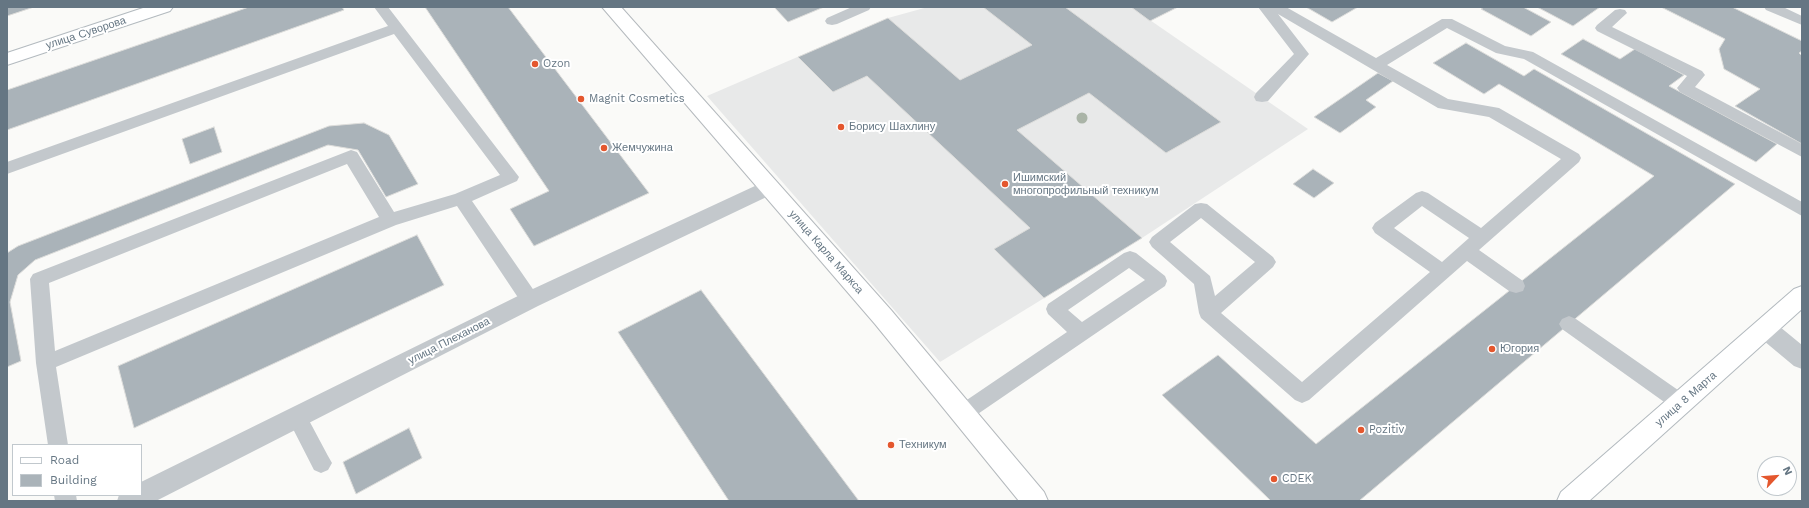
<!DOCTYPE html>
<html>
<head>
<meta charset="utf-8">
<style>
  body { margin:0 }
  #map { position:relative; width:1809px; height:508px; overflow:hidden; background:#fafaf8; font-family:"Work Sans",sans-serif }
  canvas { display:block }
  .frame { position:absolute; inset:0; border:8px solid #657683; pointer-events:none }
  .legend { position:absolute; left:12px; top:444px; width:130px; height:52px; box-sizing:border-box; background:#fff; border:1px solid #c1c8cd; margin:0; padding:5px 7px; list-style:none; font-size:12px; color:#657683 }
  .legend li { display:flex; align-items:center; gap:8px; height:20px }
  .legend b { width:20px; border:1px solid #c1c8cd }
  .north { position:absolute; left:1757px; top:456px; width:40px; height:40px; box-sizing:border-box; background:#fff; border:1px solid #c1c8cd; border-radius:50%; rotate:64deg; font-size:11px; font-weight:700; line-height:16px; text-align:center; color:#657683 }
  .north::after { content:''; display:block; margin:auto; width:14px; height:18px; background:#e4572e; clip-path:polygon(50% 0,100% 100%,50% 72%,0 100%) }
</style>
</head>
<body>
<div id="map">
<canvas width="1809" height="508"></canvas>
<div class="frame"></div>
<ul class="legend">
<li><b style="height:5px;background:#fff"></b>Road</li>
<li><b style="height:11px;background:#aab3b9"></b>Building</li>
</ul>
<div class="north">N</div>
</div>
<script>
const c = document.querySelector('canvas').getContext('2d');
c.lineJoin = 'round';
function fillPath(path, color) { c.fillStyle = color; c.fill(path, 'evenodd'); }
const shape = rows => new Path2D(rows.map(r => 'M' + r).join(''));
function stroke(path, color, width, dash) { c.strokeStyle = color; c.lineWidth = width; c.lineCap = dash ? 'butt' : 'round'; c.setLineDash(dash || []); c.stroke(path); }
function write(font, color, halo, rows, align = 'center') {
  c.font = font + ' "Work Sans",sans-serif'; c.lineWidth = 4; c.setLineDash([]); c.textBaseline = 'middle'; c.strokeStyle = halo; c.fillStyle = color; for (const [text, x, y, turn = 0] of rows) {
    c.save(); c.translate(x, y); c.rotate((+turn || 0) * Math.PI / 180); c.textAlign = isNaN(turn) ? turn : align; if (halo) c.strokeText(text, 0, 0); c.fillText(text, 0, 0); c.restore();
  }
}
const built = shape([
  [928,7,1131,7,1308,129,1142,238,940,362,707,96,888,18]
]);
const building = shape([
  [7,7,34,7,7,16,7,7],
  [249,7,342,7,344,10,7,130,7,90,249,7],
  [425,7,508,7,649,193,534,246,510,209,549,191,425,7],
  [774,7,824,7,788,22,774,7],
  [983,7,1065,7,1221,122,1166,153,1089,93,1017,130,1142,238,1044,298,994,249,1030,228,867,76,833,92,798,57,888,18,960,80,1032,45,983,7],
  [1131,7,1178,7,1150,21,1131,7],
  [1306,7,1358,7,1332,22,1306,7],
  [1484,7,1523,7,1551,22,1531,36,1481,9,1484,7],
  [1537,7,1600,7,1573,26,1537,7],
  [1661,7,1732,7,1802,41,1802,51,1799,53,1802,56,1802,144,1735,106,1760,89,1724,69,1719,49,1725,39,1661,7],
  [1583,39,1620,59,1635,49,1684,75,1669,86,1777,144,1756,162,1561,54,1583,39],
  [1466,43,1524,76,1534,69,1735,184,1359,501,1271,501,1162,395,1218,355,1316,444,1654,176,1499,84,1484,94,1433,63,1466,43],
  [1378,73,1393,81,1366,100,1376,107,1340,133,1314,117,1378,73],
  [364,123,389,135,418,184,386,197,358,150,328,145,35,260,18,275,10,302,21,361,7,367,7,253,18,246,329,126,364,123],
  [214,127,222,152,190,164,182,139,214,127],
  [1313,169,1334,183,1314,198,1293,184,1313,169],
  [417,235,444,285,134,428,118,366,417,235],
  [701,290,859,501,729,501,618,332,701,290],
  [409,428,422,458,356,494,343,462,409,428]
]);
const lane = shape([
  [374,7,388,7,519,177,517,181,472,201,537,295,539,300,537,305,530,307,523,305,457,206,396,225,56,367,68,445,48,445,36,363,30,279,33,274,351,150,357,152,394,212,455,194,500,175,394,34,7,174,7,162,388,26,374,7],
  [347,164,379,217,55,351,49,283,347,164],
  [852,7,871,7,869,10,837,24,832,25,827,24,825,21,827,18,852,7],
  [1258,7,1286,7,1376,58,1442,19,1452,19,1505,46,1533,52,1802,202,1802,216,1524,59,1496,53,1447,28,1387,65,1448,99,1499,108,1579,154,1581,158,1579,162,1479,250,1523,281,1525,286,1523,291,1516,293,1509,291,1467,261,1309,400,1302,403,1295,400,1201,318,1199,313,1194,284,1152,247,1149,242,1152,237,1195,204,1201,203,1207,204,1273,257,1276,262,1273,267,1221,313,1302,382,1430,272,1375,233,1372,228,1375,223,1416,193,1422,191,1428,193,1481,228,1561,159,1489,117,1438,108,1278,14,1309,54,1268,101,1262,102,1256,101,1254,97,1256,93,1294,54,1258,7],
  [1422,206,1469,238,1442,262,1394,228,1422,206],
  [1201,218,1255,262,1215,296,1210,276,1170,242,1201,218],
  [1764,7,1783,7,1802,16,1802,25,1766,10,1764,7],
  [1620,9,1625,10,1627,13,1612,27,1702,71,1705,75,1695,87,1802,144,1802,157,1680,92,1677,88,1687,76,1597,31,1595,28,1597,25,1615,10,1620,9],
  [1130,251,1136,253,1165,276,1167,281,1165,286,969,420,962,423,955,420,952,414,955,408,1067,332,1048,314,1046,309,1048,304,1124,253,1130,251],
  [1129,268,1145,280,1082,322,1068,310,1129,268],
  [1569,316,1576,319,1688,397,1691,403,1688,409,1681,412,1674,409,1562,329,1559,324,1562,319,1569,316],
  [297,408,304,411,328,456,332,463,328,470,321,473,314,470,290,423,287,417,290,411,297,408],
  [54,495,76,495,77,501,55,501,54,495]
]);
const street = shape([
  [770,179,777,182,780,187,777,192,538,306,156,501,117,501,119,495,141,495,141,482,522,294,770,179],
  [1766,319,1774,322,1802,345,1802,369,1794,366,1758,336,1754,329,1758,322,1766,319]
]);
const secondary = shape([
  [146,7,173,7,170,11,7,65,7,53,146,7],
  [1802,286,1802,309,1589,501,1557,501,1561,492,1794,289,1802,286]
]);
const primary = shape([
  [602,7,621,7,891,310,1044,492,1048,501,1019,501,875,324,602,7]
]);
const trees = [
  [1082,118]
];
const markers = [
  [535,64,4,"#e4572e"],
  [581,99,4,"#e4572e"],
  [841,127,4,"#e4572e"],
  [604,148,4,"#e4572e"],
  [1005,184,4,"#e4572e"],
  [1492,349,4,"#e4572e"],
  [1361,430,4,"#e4572e"],
  [891,445,4,"#e4572e"],
  [1274,479,4,"#e4572e"]
];
const streetNames = [
  ["улица Суворова",86,33,-18],
  ["улица Карла Маркса",826,252,49],
  ["улица Плеханова",449,341,-27],
  ["улица 8 Марта",1686,399,-41]
];
const poiNames = [
  ["Ozon",543,64],
  ["Magnit Cosmetics",589,99],
  ["Борису Шахлину",849,127],
  ["Жемчужина",612,148],
  ["Ишимский",1013,178],
  ["многопрофильный техникум",1013,191],
  ["Югория",1500,349],
  ["Pozitiv",1369,430],
  ["Техникум",899,445],
  ["CDEK",1282,479]
];
fillPath(built, '#e8e9e9');
fillPath(building, '#aab3b9');
stroke(building, '#dcdcda', 1);
stroke(secondary, '#b3babf', 2);
stroke(primary, '#b5babe', 2);
fillPath(lane, '#c3c8cc');
fillPath(street, '#c3c8cc');
fillPath(secondary, '#fff');
fillPath(primary, '#fff');
c.fillStyle = '#aab4a7';
for (const [x, y] of trees) { c.beginPath(); c.arc(x, y, 5.5, 0, 2 * Math.PI); c.fill(); }
for (const [x, y, r, color] of markers) { const dot = new Path2D(); dot.arc(x, y, r, 0, 2 * Math.PI); c.fillStyle = color; c.fill(dot); stroke(dot, '#fff', 1.5); }
write('11px', '#657683', '#fff', streetNames);
write('11px', '#657683', '#fff', poiNames, 'left');
</script>
</body>
</html>
